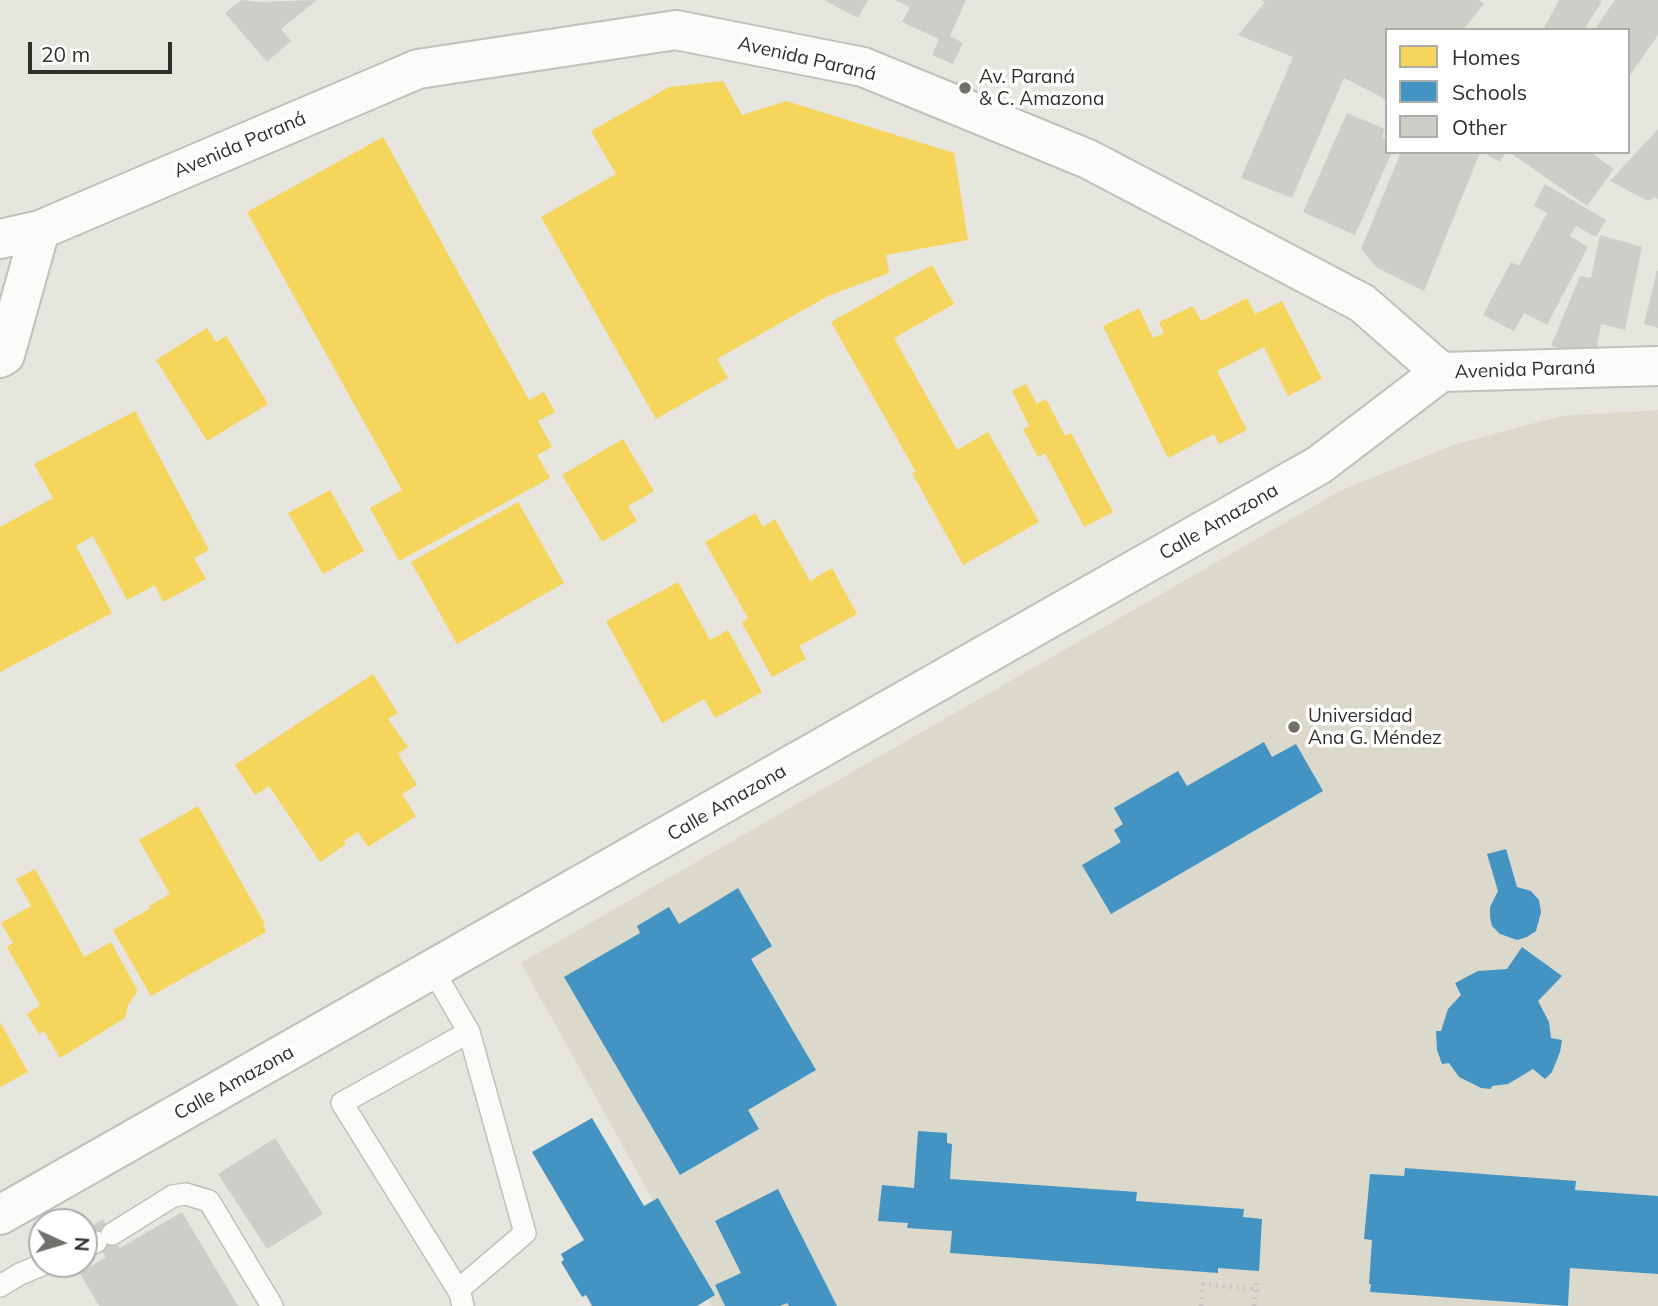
<!DOCTYPE html>
<html>
<head>
<meta charset="utf-8">
<style>
  body { margin:0 }
  #map { position:relative; width:1658px; height:1306px; overflow:hidden; background:#e6e5de; font-family:Mulish,sans-serif }
  canvas { display:block }
  .legend { position:absolute; left:1385px; top:28px; width:245px; height:126px; box-sizing:border-box; background:#fff; border:2px solid #acacaa; margin:0; padding:9px 12px; list-style:none; font-size:21px; color:#302f2a }
  .legend li { display:flex; align-items:center; gap:14px; height:35px }
  .legend b { width:35px; border:2px solid #acacaa }
  .north { position:absolute; left:28px; top:1208px; width:70px; height:70px; box-sizing:border-box; background:#fff; border:2px solid #acacaa; border-radius:50%; rotate:94deg; font-size:19px; font-weight:700; line-height:28px; text-align:center; color:#302f2a }
  .north::after { content:''; display:block; margin:auto; width:24px; height:32px; background:#706f69; clip-path:polygon(50% 0,100% 100%,50% 72%,0 100%) }
  .scale { position:absolute; left:28px; top:42px; width:144px; height:32px; box-sizing:border-box; border:4px solid #302f2a; border-top:0; padding-left:9px; font-size:21px; line-height:24px; white-space:nowrap; color:#302f2a; -webkit-text-stroke:5px #fff; paint-order:stroke }
</style>
</head>
<body>
<div id="map">
<canvas width="1658" height="1306"></canvas>
<ul class="legend">
<li><b style="height:19px;background:#f6d55c"></b>Homes</li>
<li><b style="height:19px;background:#4393c3"></b>Schools</li>
<li><b style="height:19px;background:#cecec9"></b>Other</li>
</ul>
<div class="north">N</div>
<div class="scale">20 m</div>
</div>
<script>
const c = document.querySelector('canvas').getContext('2d');
c.lineJoin = 'round';
function fillPath(path, color) { c.fillStyle = color; c.fill(path, 'evenodd'); }
const shape = rows => new Path2D(rows.map(r => 'M' + r).join(''));
function stroke(path, color, width, dash) { c.strokeStyle = color; c.lineWidth = width; c.lineCap = dash ? 'butt' : 'round'; c.setLineDash(dash || []); c.stroke(path); }
function write(font, color, halo, rows, align = 'center') {
  c.font = font + ' Mulish,sans-serif'; c.lineWidth = 7; c.setLineDash([]); c.textBaseline = 'middle'; c.strokeStyle = halo; c.fillStyle = color; for (const [text, x, y, turn = 0] of rows) {
    c.save(); c.translate(x, y); c.rotate((+turn || 0) * Math.PI / 180); c.textAlign = isNaN(turn) ? turn : align; if (halo) c.strokeText(text, 0, 0); c.fillText(text, 0, 0); c.restore();
  }
}
const built = shape([
  [1658,410,1658,1306,712,1306,521,963,1340,491,1453,445,1561,416]
]);
const homes = shape([
  [723,81,742,115,786,101,954,153,968,240,886,255,889,273,828,296,717,359,728,378,656,419,541,217,616,174,591,131,669,87],
  [383,137,529,400,544,392,555,412,538,421,552,447,537,455,550,478,399,561,370,508,402,490,247,212],
  [932,265,954,304,894,338,957,450,988,432,1039,522,963,565,912,473,916,472,831,322],
  [1247,298,1255,314,1282,301,1322,379,1288,396,1264,347,1217,371,1247,430,1219,444,1214,434,1168,458,1103,326,1139,308,1153,338,1164,333,1159,322,1193,306,1201,321],
  [207,328,216,342,226,336,268,404,207,441,156,360],
  [1026,384,1037,404,1046,399,1065,436,1071,433,1113,512,1084,527,1045,453,1038,457,1023,429,1029,426,1012,391],
  [135,411,209,550,194,558,206,579,163,602,155,585,127,600,93,536,76,546,112,613,0,672,0,527,53,498,34,464],
  [623,439,654,491,628,506,637,521,602,542,562,475],
  [330,490,364,551,323,574,288,513],
  [518,502,564,583,457,644,411,562],
  [755,513,763,527,775,519,810,581,832,568,857,614,799,646,806,659,772,677,742,623,748,618,705,542],
  [678,582,710,640,728,630,762,692,715,718,704,699,662,723,606,621],
  [373,674,398,713,388,719,408,747,398,754,417,785,402,794,416,816,368,847,358,832,344,841,346,844,320,862,269,786,255,795,235,765],
  [198,806,265,924,263,925,266,932,151,996,113,930,151,908,149,906,170,894,139,840],
  [35,869,84,957,111,942,136,988,137,992,128,1005,125,1018,60,1058,44,1031,39,1034,27,1014,40,1005,7,947,13,943,1,923,31,906,16,879],
  [0,1022,28,1072,0,1087]
]);
const schools = shape([
  [1264,742,1272,757,1296,744,1323,791,1111,914,1082,865,1121,842,1114,830,1123,824,1114,808,1178,771,1187,786],
  [1506,849,1517,887,1531,891,1539,900,1541,912,1536,931,1527,937,1517,940,1500,934,1492,926,1490,917,1490,907,1498,891,1487,854],
  [738,888,772,946,751,959,816,1070,748,1110,759,1129,680,1175,564,977,640,933,637,926,669,907,679,924],
  [1522,947,1562,976,1538,1001,1549,1022,1551,1038,1562,1040,1560,1052,1552,1072,1545,1079,1533,1069,1508,1084,1492,1086,1491,1089,1481,1088,1459,1077,1449,1063,1442,1064,1437,1050,1436,1031,1441,1031,1448,1009,1461,995,1455,983,1478,971,1507,969],
  [592,1118,644,1206,658,1198,715,1295,697,1306,592,1306,586,1295,582,1297,561,1262,564,1260,561,1254,584,1240,532,1152],
  [918,1131,947,1133,947,1143,952,1144,950,1179,1137,1192,1136,1201,1244,1209,1243,1217,1262,1219,1259,1271,1218,1268,1218,1273,950,1253,952,1231,907,1228,908,1223,878,1221,882,1185,914,1188],
  [1405,1168,1576,1181,1575,1190,1658,1196,1658,1274,1570,1268,1568,1306,1370,1292,1371,1284,1369,1284,1372,1240,1364,1239,1370,1174,1404,1176],
  [778,1189,837,1306,789,1306,787,1303,780,1306,725,1306,715,1285,741,1273,715,1221]
]);
const building = shape([
  [241,0,259,2,317,0,281,29,291,41,267,62,225,13],
  [824,0,868,0,858,18],
  [895,0,966,0,950,36,963,43,953,64,932,55,939,39,902,22,910,7],
  [1261,0,1479,0,1484,4,1463,30,1387,30,1387,100,1344,78,1292,198,1241,178,1293,57,1238,35,1265,2],
  [1559,0,1599,0,1602,1,1584,30,1543,30],
  [1615,0,1658,0,1658,35,1628,78,1628,30,1594,30],
  [1347,113,1385,129,1382,137,1387,139,1387,152,1392,152,1355,235,1303,212],
  [1658,129,1658,199,1655,197,1648,201,1610,181],
  [1401,152,1473,152,1479,155,1424,291,1377,268,1361,249],
  [1482,152,1506,152,1500,162],
  [1509,152,1590,152,1614,169,1587,206],
  [1545,184,1606,220,1596,237,1576,226,1570,236,1588,247,1547,325,1524,313,1514,331,1483,315,1511,262,1519,266,1547,213,1534,206],
  [1600,235,1642,247,1625,330,1601,324,1595,355,1551,346,1580,276,1591,278],
  [1657,271,1658,271,1658,328,1644,324],
  [275,1138,323,1214,267,1249,218,1174],
  [182,1212,238,1306,99,1306,80,1273,106,1257,88,1229,103,1219,120,1248]
]);
const path = shape([
  [1201,1306,1203,1284,1259,1290],
  [1254,1306,1257,1278]
]);
const lane = shape([
  [433,970,469,1032,525,1233,458,1290],
  [112,1234,173,1196,186,1194,209,1201,272,1306],
  [84,1247,96,1242],
  [0,1286,20,1274,44,1264],
  [463,1306,460,1293,342,1103,469,1032]
]);
const street = shape([
  [0,239,40,230,418,69,676,30,863,67,1088,159,1362,303,1441,372,1658,366],
  [0,358,5,355,40,230],
  [0,1215,1319,465,1441,372]
]);
const markers = [
  [965,88,7,"#706f69"],
  [1294,727,7,"#706f69"]
];
const streetNames = [
  ["Avenida Paraná",807,59,13],
  ["Avenida Paraná",240,145,-23],
  ["Avenida Paraná",1525,370,-2],
  ["Calle Amazona",1219,522,-30],
  ["Calle Amazona",727,803,-30],
  ["Calle Amazona",234,1083,-29]
];
const poiNames = [
  ["Av. Paraná",979,77],
  ["& C. Amazona",979,99],
  ["Universidad",1308,716],
  ["Ana G. Méndez",1308,738]
];
fillPath(built, '#dbd9cb');
fillPath(homes, '#f6d55c');
fillPath(schools, '#4393c3');
fillPath(building, '#cecec9');
stroke(lane, '#c1c0bb', 24);
stroke(street, '#c1c0bb', 42);
stroke(path, '#c6c6c3', 4.5, [2, 5]);
stroke(lane, '#fbfbfa', 21);
stroke(street, '#fbfbfa', 38);
for (const [x, y, r, color] of markers) { const dot = new Path2D(); dot.arc(x, y, r, 0, 2 * Math.PI); c.fillStyle = color; c.fill(dot); stroke(dot, '#fff', 2.5); }
write('19px', '#302f2a', '#fff', streetNames);
write('19px', '#302f2a', '#fff', poiNames, 'left');
</script>
</body>
</html>
